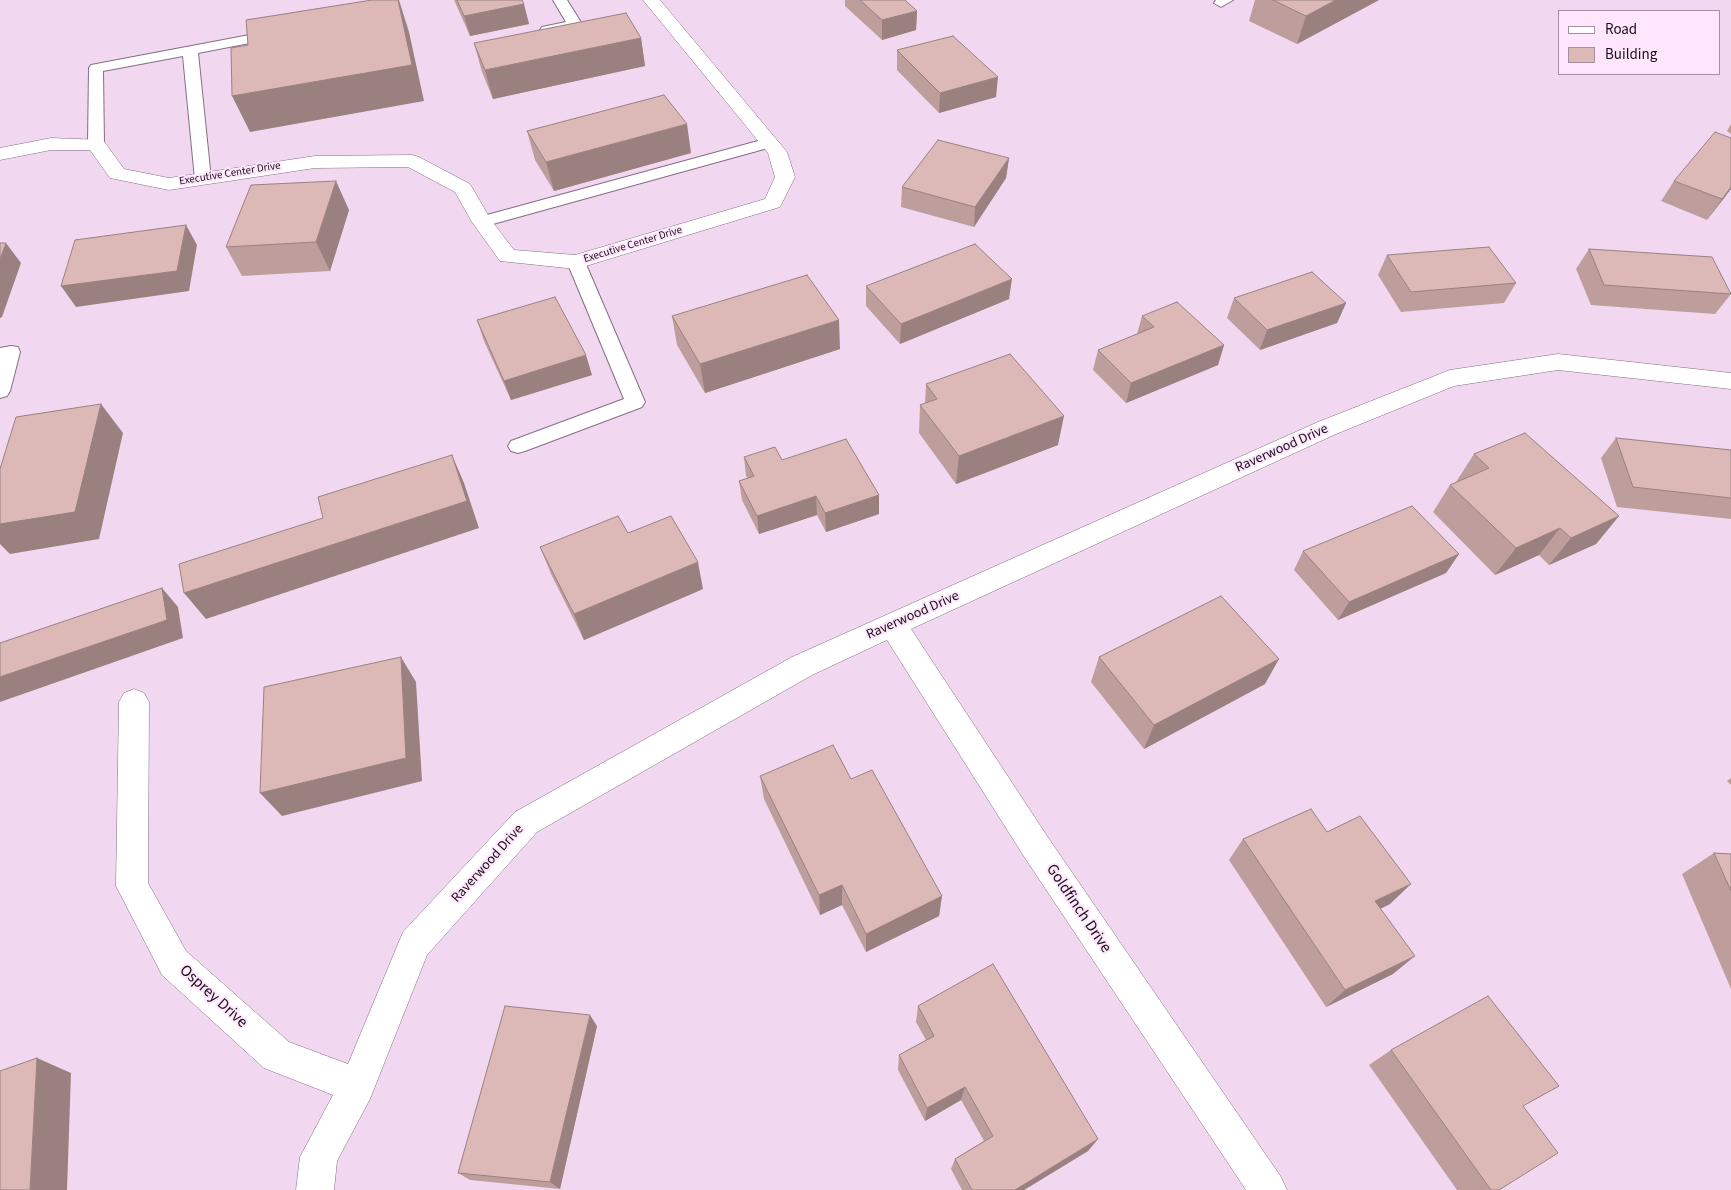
<!DOCTYPE html>
<html>
<head>
<meta charset="utf-8">
<style>
  body { margin:0 }
  #map { position:relative; width:1731px; height:1190px; overflow:hidden; background:#f1d8f0; font-family:"Source Sans 3",sans-serif }
  canvas { display:block }
  .legend { position:absolute; left:1558px; top:10px; width:162px; height:65px; box-sizing:border-box; background:#ffe6fd; border:1px solid #a390a1; margin:0; padding:6px 9px; list-style:none; font-size:15px; color:#181018 }
  .legend li { display:flex; align-items:center; gap:10px; height:25px }
  .legend b { width:25px; border:1px solid #a390a1 }
</style>
</head>
<body>
<div id="map">
<canvas width="1731" height="1190"></canvas>
<ul class="legend">
<li><b style="height:6px;background:#fff"></b>Road</li>
<li><b style="height:14px;background:#dcb8b7"></b>Building</li>
</ul>
</div>
<script>
const c = document.querySelector('canvas').getContext('2d');
c.lineJoin = 'round';
const shape = rows => new Path2D(rows.map(r => 'M' + r).join(''));
function stroke(path, color, width, dash) { c.strokeStyle = color; c.lineWidth = width; c.lineCap = dash ? 'butt' : 'round'; c.setLineDash(dash || []); c.stroke(path); }
function fillPath(path, color) { c.fillStyle = color; c.fill(path, 'evenodd'); }
function write(font, color, halo, rows, align = 'center') {
  c.font = font + ' "Source Sans 3",sans-serif'; c.lineWidth = 4; c.setLineDash([]); c.textBaseline = 'middle'; c.strokeStyle = halo; c.fillStyle = color; for (const [text, x, y, turn = 0] of rows) {
    c.save(); c.translate(x, y); c.rotate((+turn || 0) * Math.PI / 180); c.textAlign = isNaN(turn) ? turn : align; if (halo) c.strokeText(text, 0, 0); c.fillText(text, 0, 0); c.restore();
  }
}
const service = shape([
  [553,0,567,0,582,24,580,27,547,34,542,33,540,30,542,27,566,22,553,0],
  [1216,0,1233,0,1221,7,1214,3,1216,0],
  [276,30,281,31,283,34,281,37,198,53,211,179,209,182,203,184,197,182,195,179,183,56,103,71,104,144,102,147,96,149,90,147,88,144,89,68,91,65,276,30],
  [769,138,775,140,777,143,775,146,482,227,476,226,473,222,476,218,769,138],
  [576,256,582,258,585,262,645,402,642,407,525,451,518,453,511,451,508,446,511,441,624,399,567,262,570,258,576,256],
  [11,346,18,347,20,352,10,391,7,396,0,398,0,348,11,346]
]);
const minor = shape([
  [643,0,660,0,787,152,795,177,780,207,576,269,500,261,472,222,455,192,408,167,315,168,169,190,110,178,90,150,51,150,0,160,0,148,51,138,103,140,124,169,169,178,315,156,412,155,419,157,470,184,491,220,514,250,575,255,765,199,775,177,768,153,643,0],
  [1558,354,1731,373,1731,389,1558,370,1454,386,1336,434,911,629,1047,836,1281,1177,1287,1190,1246,1190,1025,858,887,640,812,675,537,832,427,955,370,1099,337,1161,334,1190,296,1190,300,1157,333,1095,264,1068,162,975,116,886,119,702,124,693,134,689,144,693,149,702,148,883,186,951,289,1042,348,1064,403,932,515,812,792,657,1318,422,1450,370,1558,354]
]);
const wall = shape([
  [454,0,522,0,529,24,470,36],
  [845,0,905,0,917,11,916,30,882,40,845,6],
  [1255,0,1379,0,1297,44,1249,21],
  [641,38,645,66,493,99,482,72,474,43],
  [897,50,996,97,939,113,897,70],
  [1731,124,1731,134,1727,131],
  [527,131,691,153,554,191,535,160],
  [1731,138,1731,189,1707,220,1661,201,1674,181],
  [1009,158,1006,178,974,227,901,207,902,187],
  [349,210,330,271,242,276,226,247],
  [1589,249,1731,294,1715,314,1591,305,1576,269],
  [1387,255,1516,283,1504,303,1401,312,1378,275],
  [866,286,1009,299,900,344,866,306],
  [1234,298,1346,303,1337,323,1260,350,1227,318],
  [672,316,840,349,705,393,677,345],
  [1142,316,1224,345,1218,365,1126,403,1093,370,1098,350,1137,334],
  [477,320,592,375,511,400,484,341],
  [926,384,1058,445,956,484,919,433,920,405,925,403],
  [1616,438,1731,450,1731,519,1617,507,1601,458],
  [1474,454,1619,516,1596,544,1549,565,1539,555,1495,575,1433,512,1450,485,1456,482],
  [744,457,782,460,879,495,879,514,826,532,817,515,759,534,742,500,739,481,748,478,746,476],
  [628,533,703,589,584,640,551,574,540,547],
  [1303,551,1459,554,1446,573,1338,620,1294,570],
  [1099,657,1265,684,1144,749,1091,682],
  [760,776,851,779,942,896,939,916,866,952,842,905,820,915,764,799],
  [1731,778,1731,785,1727,781],
  [1327,832,1390,904,1380,909,1393,974,1326,1007,1229,860,1243,839],
  [1714,853,1731,854,1731,989,1682,874],
  [918,1006,1098,1139,1088,1151,1024,1190,962,1190,951,1169,955,1159,984,1141,961,1100,925,1121,898,1070,899,1055,926,1040,916,1022],
  [597,1026,560,1189,470,1180,458,1173],
  [1391,1050,1523,1106,1499,1190,1457,1190,1369,1065]
]);
const shadedWall = shape([
  [399,0,409,32,424,101,250,132,232,96],
  [1336,0,1379,0,1297,44,1306,16],
  [524,4,529,24,470,36,464,16],
  [917,11,916,30,882,40,882,20],
  [641,38,645,66,493,99,485,70],
  [998,77,996,97,939,113,940,93],
  [687,124,691,153,554,191,546,162],
  [1009,158,1006,178,974,227,975,207],
  [336,181,349,210,330,271,316,242],
  [1731,187,1731,189,1707,220,1722,199],
  [186,225,197,245,189,291,76,307,61,286],
  [6,243,21,263,2,317,0,318,0,259],
  [1012,279,1009,299,900,344,901,324],
  [1346,303,1337,323,1260,350,1267,330],
  [839,320,840,349,705,393,700,364],
  [1224,345,1218,365,1126,403,1131,383],
  [586,355,592,375,511,400,504,381],
  [101,404,123,433,99,539,10,554,0,544,0,524],
  [1064,416,1058,445,956,484,959,456],
  [452,455,464,483,479,528,206,619,184,593],
  [879,495,879,514,826,532,825,513],
  [816,496,817,515,759,534,757,516],
  [1619,516,1596,544,1549,565,1571,538],
  [1560,528,1539,555,1495,575,1516,548],
  [1459,554,1446,573,1338,620,1349,602],
  [698,562,703,589,584,640,574,614],
  [162,588,178,607,183,638,0,702,0,677],
  [401,657,416,682,422,781,282,816,260,793],
  [1279,659,1265,684,1144,749,1154,725],
  [1411,884,1390,904,1355,921,1375,901],
  [842,885,842,905,820,915,819,895],
  [942,896,939,916,866,952,866,934],
  [1415,956,1393,974,1326,1007,1345,990],
  [590,1015,597,1026,560,1189,550,1182],
  [37,1058,71,1073,67,1190,30,1190],
  [965,1087,961,1100,925,1121,927,1108],
  [1098,1139,1088,1151,1024,1190,1015,1190]
]);
const building = shape([
  [372,0,398,0,412,65,232,96,231,48,248,45,246,20,372,0],
  [457,0,522,0,524,4,464,16,457,0],
  [860,0,905,0,917,11,882,20,860,0],
  [1273,0,1336,0,1306,16,1273,0],
  [626,13,641,38,485,70,474,43,626,13],
  [953,36,998,77,940,93,897,50,953,36],
  [664,95,687,124,546,162,527,131,664,95],
  [1715,132,1731,138,1731,187,1722,199,1674,181,1715,132],
  [938,140,1009,158,975,207,902,187,938,140],
  [336,181,316,242,226,247,251,185,336,181],
  [186,225,177,271,61,286,75,240,186,225],
  [0,243,6,243,0,259,0,243],
  [975,244,1012,279,901,324,866,286,975,244],
  [1489,247,1516,283,1411,292,1387,255,1489,247],
  [1589,249,1712,257,1731,294,1604,285,1589,249],
  [1312,272,1346,303,1267,330,1234,298,1312,272],
  [807,275,839,320,700,364,672,316,807,275],
  [555,297,586,355,504,381,477,320,555,297],
  [1177,302,1224,345,1131,383,1098,350,1154,327,1142,316,1177,302],
  [1010,354,1064,416,959,456,920,405,937,399,926,384,1010,354],
  [101,404,75,512,0,524,0,469,16,417,101,404],
  [1525,433,1619,516,1571,538,1560,528,1516,548,1450,485,1489,468,1474,454,1525,433],
  [1616,438,1731,450,1731,498,1633,487,1616,438],
  [846,439,879,495,825,513,816,496,757,516,739,481,754,476,744,457,775,447,782,460,846,439],
  [452,455,467,501,184,593,179,564,323,518,318,497,452,455],
  [1412,506,1459,554,1349,602,1303,551,1412,506],
  [618,516,628,533,671,516,698,562,574,614,540,547,618,516],
  [162,588,167,620,0,677,0,643,162,588],
  [1221,596,1279,659,1154,725,1099,657,1221,596],
  [401,657,406,758,260,793,264,687,401,657],
  [833,745,851,779,872,770,942,896,866,934,842,885,819,895,760,776,833,745],
  [1311,809,1327,832,1360,816,1411,884,1375,901,1415,956,1345,990,1243,839,1311,809],
  [1714,853,1731,854,1731,891,1714,853],
  [993,964,1098,1139,1015,1190,972,1190,955,1159,993,1136,965,1087,927,1108,899,1055,934,1036,918,1006,993,964],
  [1488,996,1559,1086,1523,1106,1558,1153,1499,1190,1491,1190,1391,1050,1488,996],
  [505,1006,590,1015,550,1182,458,1173,505,1006],
  [37,1058,30,1190,0,1190,0,1071,37,1058]
]);
const farStreetnames = [
  ["Executive Center Drive",230,174,-9],
  ["Executive Center Drive",633,245,-17]
];
const streetNames = [
  ["Raverwood Drive",1282,449,-24],
  ["Raverwood Drive",913,616,-24],
  ["Raverwood Drive",488,864,-48]
];
const nearStreetnames = [
  ["Goldfinch Drive",1078,909,56],
  ["Osprey Drive",213,997,42]
];
stroke(service, '#846e83', 2);
stroke(minor, '#846e83', 1);
fillPath(service, '#fff');
fillPath(minor, '#fff');
fillPath(wall, '#bd9e9d');
fillPath(shadedWall, '#9a8180');
fillPath(building, '#dcb8b7');
stroke(building, '#9a8180', 1);
write('11px', '#181018', '#ffe6fd', farStreetnames);
write('14px', '#181018', '#ffe6fd', streetNames);
write('16px', '#181018', '#ffe6fd', nearStreetnames);
</script>
</body>
</html>
